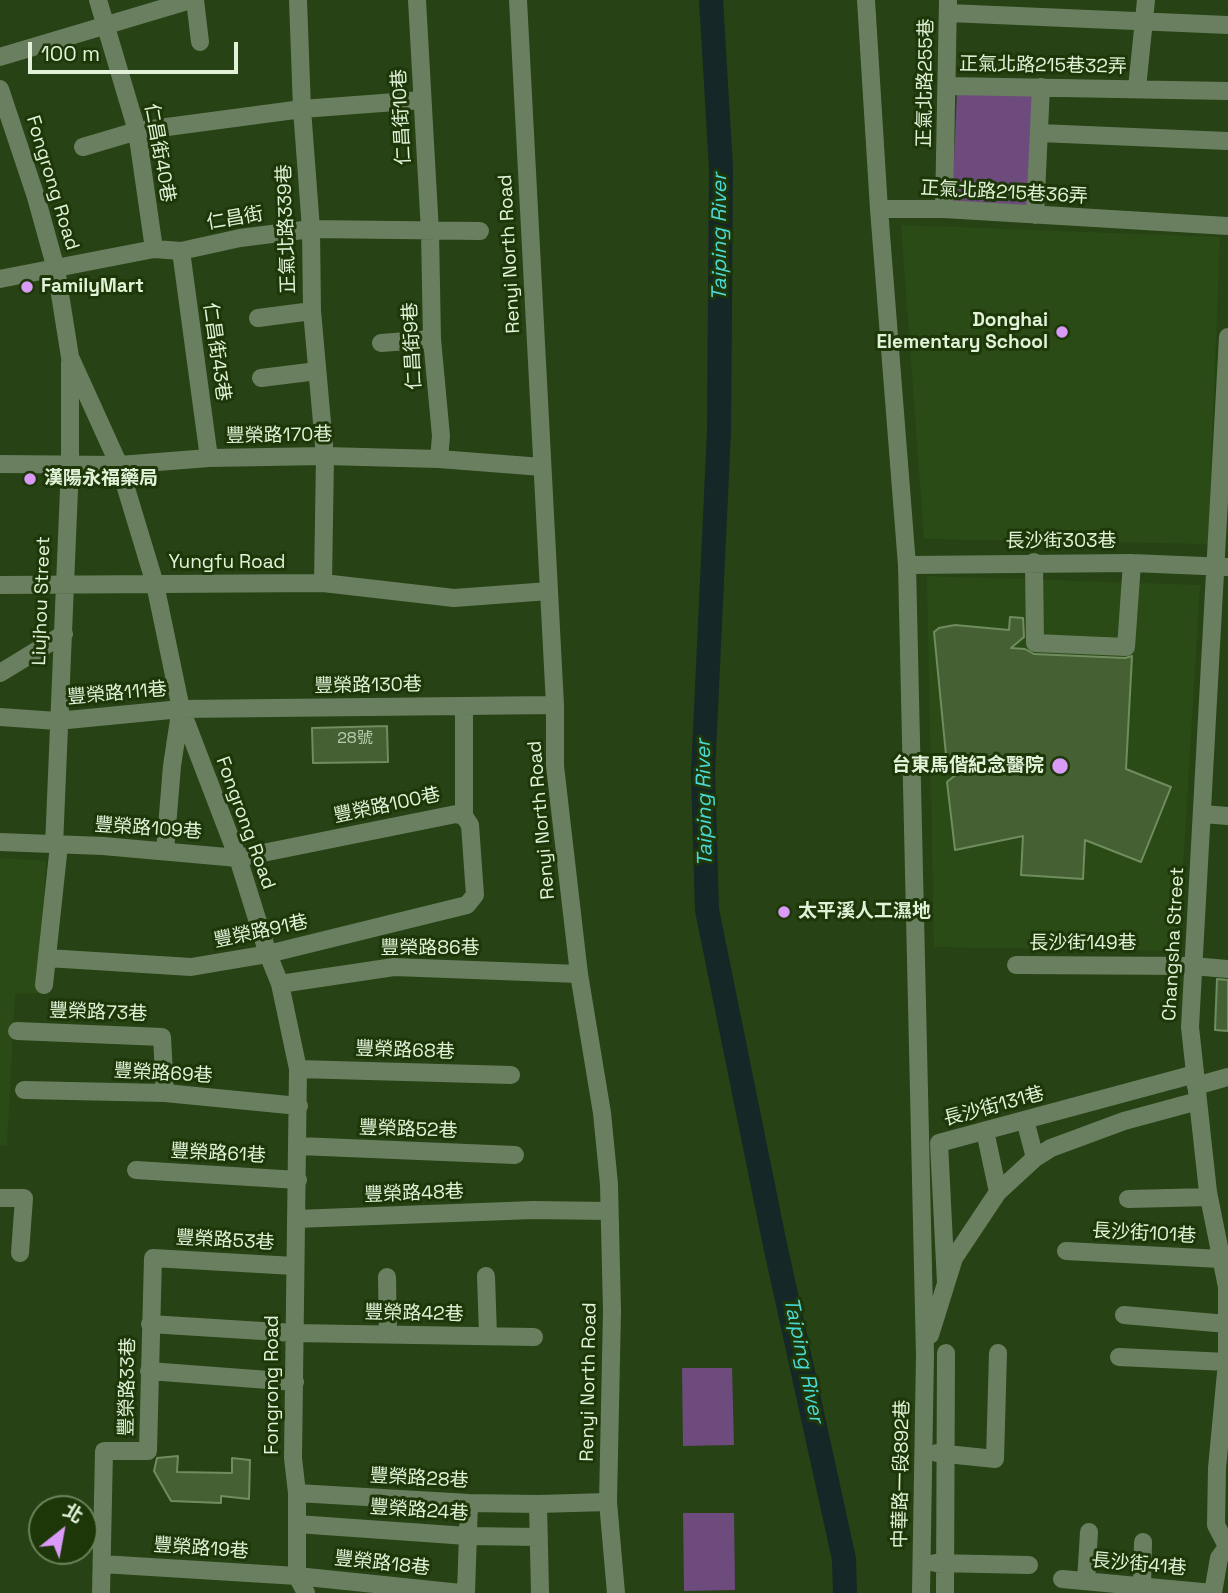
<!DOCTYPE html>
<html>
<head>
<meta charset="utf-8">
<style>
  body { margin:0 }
  #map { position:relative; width:1228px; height:1593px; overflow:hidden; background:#274215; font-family:"Space Grotesk","Noto Sans TC",sans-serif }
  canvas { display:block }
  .north { position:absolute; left:28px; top:1495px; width:70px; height:70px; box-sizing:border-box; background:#1d3709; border:2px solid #6b825c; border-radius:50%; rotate:31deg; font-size:19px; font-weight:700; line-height:28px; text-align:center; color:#e1f2d8 }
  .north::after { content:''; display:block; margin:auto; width:24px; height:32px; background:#da9af7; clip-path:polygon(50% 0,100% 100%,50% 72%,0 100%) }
  .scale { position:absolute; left:28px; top:42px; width:210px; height:32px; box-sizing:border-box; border:4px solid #e1f2d8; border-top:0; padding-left:9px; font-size:21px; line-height:24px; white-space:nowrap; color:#e1f2d8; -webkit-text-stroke:5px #1d3709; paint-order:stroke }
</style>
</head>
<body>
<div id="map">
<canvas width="1228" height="1593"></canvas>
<div class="north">北</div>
<div class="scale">100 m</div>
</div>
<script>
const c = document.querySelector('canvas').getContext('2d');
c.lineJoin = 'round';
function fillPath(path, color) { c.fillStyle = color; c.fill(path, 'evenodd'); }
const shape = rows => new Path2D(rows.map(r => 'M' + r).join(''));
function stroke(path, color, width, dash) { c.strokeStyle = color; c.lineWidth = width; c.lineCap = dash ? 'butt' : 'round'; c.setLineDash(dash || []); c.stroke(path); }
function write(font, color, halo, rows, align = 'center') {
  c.font = font + ' "Space Grotesk","Noto Sans TC",sans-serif'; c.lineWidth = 6; c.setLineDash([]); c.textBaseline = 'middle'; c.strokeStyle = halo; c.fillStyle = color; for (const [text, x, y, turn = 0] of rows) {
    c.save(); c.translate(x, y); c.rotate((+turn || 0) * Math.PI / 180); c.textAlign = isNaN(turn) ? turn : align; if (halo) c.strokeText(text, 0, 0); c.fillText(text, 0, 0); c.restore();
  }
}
const built = shape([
  [901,225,1220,237,1208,544,924,539],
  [927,576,1200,585,1178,951,934,947],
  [0,858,46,861,39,993,15,994,7,1146,0,1145]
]);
const green = shape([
  [957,92,1036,96,1031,206,952,202],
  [682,1368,732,1368,734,1445,683,1446],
  [683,1513,734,1513,735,1590,684,1591]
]);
const river = shape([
  [711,0,721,168,719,431,703,773,707,910,774,1240,844,1559,845,1593]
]);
const building = shape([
  [1010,617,1023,618,1024,637,1011,648,1025,649,1034,654,1125,658,1132,656,1126,769,1171,787,1141,862,1085,840,1083,879,1021,875,1023,836,955,850,947,782,969,764,946,755,934,632,939,628,955,625,1009,630,1010,617],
  [387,726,388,762,313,763,312,728,387,726],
  [1217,979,1228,980,1228,1031,1215,1030,1217,979],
  [178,1456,177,1472,232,1473,232,1458,250,1460,249,1499,221,1496,221,1503,171,1501,154,1471,157,1458,178,1456]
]);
const minor = shape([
  [98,0,137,131,154,249],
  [195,0,200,42],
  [298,0,302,109,311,229,312,311,325,456,323,583],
  [417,0,430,232,432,339,441,436,439,459],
  [518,0,555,705,555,766,579,974,602,1113,609,1184,612,1311,608,1502,616,1593],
  [866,0,879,209,907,565,925,1355,921,1593],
  [949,13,1228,25],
  [0,57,191,0],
  [948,86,1228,91],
  [1137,88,1146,0],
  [0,89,36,197,56,269,70,357,119,465,155,584,181,709,238,858,268,954,280,984,298,1069,293,1458,297,1493,297,1576,306,1593],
  [1040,133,1228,141],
  [83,147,137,131,302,109,422,100],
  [879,209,944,209,1228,226],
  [944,209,948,0],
  [1035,215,1041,87],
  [181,251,209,458],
  [0,279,154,249,181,251,240,238,311,229,480,231],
  [258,318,312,311],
  [1228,337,1190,1027,1208,1192,1227,1287,1227,1362,1217,1468,1216,1525,1228,1548],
  [381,343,432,339],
  [261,378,317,371],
  [0,464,119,465,209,458,325,456,439,459,542,467],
  [1034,562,1035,643,1126,647,1132,563],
  [907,565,1132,563,1228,567],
  [0,585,323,583,454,598,549,591],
  [0,673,64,634],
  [0,717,57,721,181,709,555,705],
  [1203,814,1228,816],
  [464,816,464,706],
  [0,842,103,846,238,858,456,814,464,816,470,825,475,895,467,905,268,954,191,967,47,958],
  [54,846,70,466,70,363],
  [165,851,172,766,180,713],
  [1016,965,1192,966,1228,969],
  [280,984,394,967,579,974],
  [44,985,59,845],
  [17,1031,162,1037,165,1093],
  [298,1069,511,1075],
  [1196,1086,1228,1077],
  [24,1090,165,1093,299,1106],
  [1025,1120,1035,1158],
  [985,1131,998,1192],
  [299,1146,515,1155],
  [136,1170,298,1180],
  [0,1198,24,1198,20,1253],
  [1128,1199,1209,1197],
  [296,1219,533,1210,609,1211],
  [1066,1251,1221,1259],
  [486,1276,488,1336],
  [387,1277,388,1334],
  [946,1283,939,1143,1195,1074],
  [1124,1315,1227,1324],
  [150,1324,294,1333,534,1337],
  [930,1335,954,1258,998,1192,1035,1158,1051,1148,1124,1121,1198,1101],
  [1119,1357,1227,1362],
  [149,1371,295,1382],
  [937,1453,995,1459,998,1353],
  [297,1493,469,1503,538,1504,608,1502],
  [538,1504,540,1593],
  [297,1524,467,1536,539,1537],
  [935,1563,1029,1565],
  [102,1564,297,1576,461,1593],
  [1062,1579,1213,1593],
  [1086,1581,1089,1532],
  [1142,1586,1143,1542],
  [101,1593,104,1451,148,1451,153,1258,294,1266],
  [466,1593,469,1503],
  [945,1593,946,1353],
  [1213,1593,1219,1558,1227,1547]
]);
const markers = [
  [27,287,7,"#da9af7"],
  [1062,332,7,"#da9af7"],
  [30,479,7,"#da9af7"],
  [1060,766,9,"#da9af7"],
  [784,912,7,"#da9af7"]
];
const numberNames = [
  ["28號",355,739]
];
const streetNames = [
  ["正氣北路215巷32弄",1043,66,1],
  ["正氣北路255巷",926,83,-89],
  ["仁昌街10巷",402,117,-93],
  ["仁昌街40巷",159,153,80],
  ["Fongrong Road",52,183,73],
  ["正氣北路215巷36弄",1004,193,3],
  ["仁昌街",235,219,-10],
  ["正氣北路339巷",287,229,-92],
  ["Renyi North Road",510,254,-93],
  ["仁昌街9巷",413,346,-93],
  ["仁昌街43巷",216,352,82],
  ["豐榮路170巷",279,436,-1],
  ["長沙街303巷",1061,542],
  ["Yungfu Road",227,563],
  ["Liujhou Street",42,601,-88],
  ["豐榮路130巷",368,686,-1],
  ["豐榮路111巷",117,694,-5],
  ["豐榮路100巷",387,806,-12],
  ["Renyi North Road",542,820,-95],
  ["Fongrong Road",245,823,70],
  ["豐榮路109巷",148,829,4],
  ["豐榮路91巷",261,932,-12],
  ["長沙街149巷",1083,944],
  ["Changsha Street",1174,944,-87],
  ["豐榮路86巷",430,949],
  ["豐榮路73巷",98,1013,2],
  ["豐榮路68巷",405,1051,2],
  ["豐榮路69巷",163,1074,3],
  ["長沙街131巷",994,1107,-15],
  ["豐榮路52巷",408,1130,2],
  ["豐榮路61巷",218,1154,3],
  ["豐榮路48巷",414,1194,-2],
  ["長沙街101巷",1144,1234,3],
  ["豐榮路53巷",225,1241,3],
  ["豐榮路42巷",414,1314,1],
  ["Renyi North Road",589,1382,-89],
  ["Fongrong Road",273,1385,-90],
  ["豐榮路33巷",128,1387,-89],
  ["中華路一段892巷",902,1474,-89],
  ["豐榮路28巷",419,1479,3],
  ["豐榮路24巷",419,1511,4],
  ["豐榮路19巷",201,1549,4],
  ["豐榮路18巷",382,1564,6],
  ["長沙街41巷",1139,1565,5]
];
const poiNames = [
  ["FamilyMart",41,287],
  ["Donghai",1048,321,"right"],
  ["Elementary School",1048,343,"right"],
  ["漢陽永福藥局",44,479],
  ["台東馬偕紀念醫院",1044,766,"right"],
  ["太平溪人工濕地",798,912]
];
const waterNames = [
  ["Taiping River",720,237,-90],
  ["Taiping River",705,803,-91],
  ["Taiping River",803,1360,78]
];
fillPath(built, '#2b4b16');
fillPath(green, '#6d4b7d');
stroke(river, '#152727', 24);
fillPath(building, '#456134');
stroke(building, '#6f8d5e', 2);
stroke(minor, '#6a7f5f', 18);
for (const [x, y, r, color] of markers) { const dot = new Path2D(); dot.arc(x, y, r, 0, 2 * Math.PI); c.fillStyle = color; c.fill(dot); stroke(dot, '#1d3709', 2.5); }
write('16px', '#baceaf', null, numberNames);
write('19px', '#e1f2d8', '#1d3709', streetNames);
write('bold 19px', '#e1f2d8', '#1d3709', poiNames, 'left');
write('italic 21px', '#4ad8d8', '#1d3709', waterNames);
</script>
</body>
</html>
